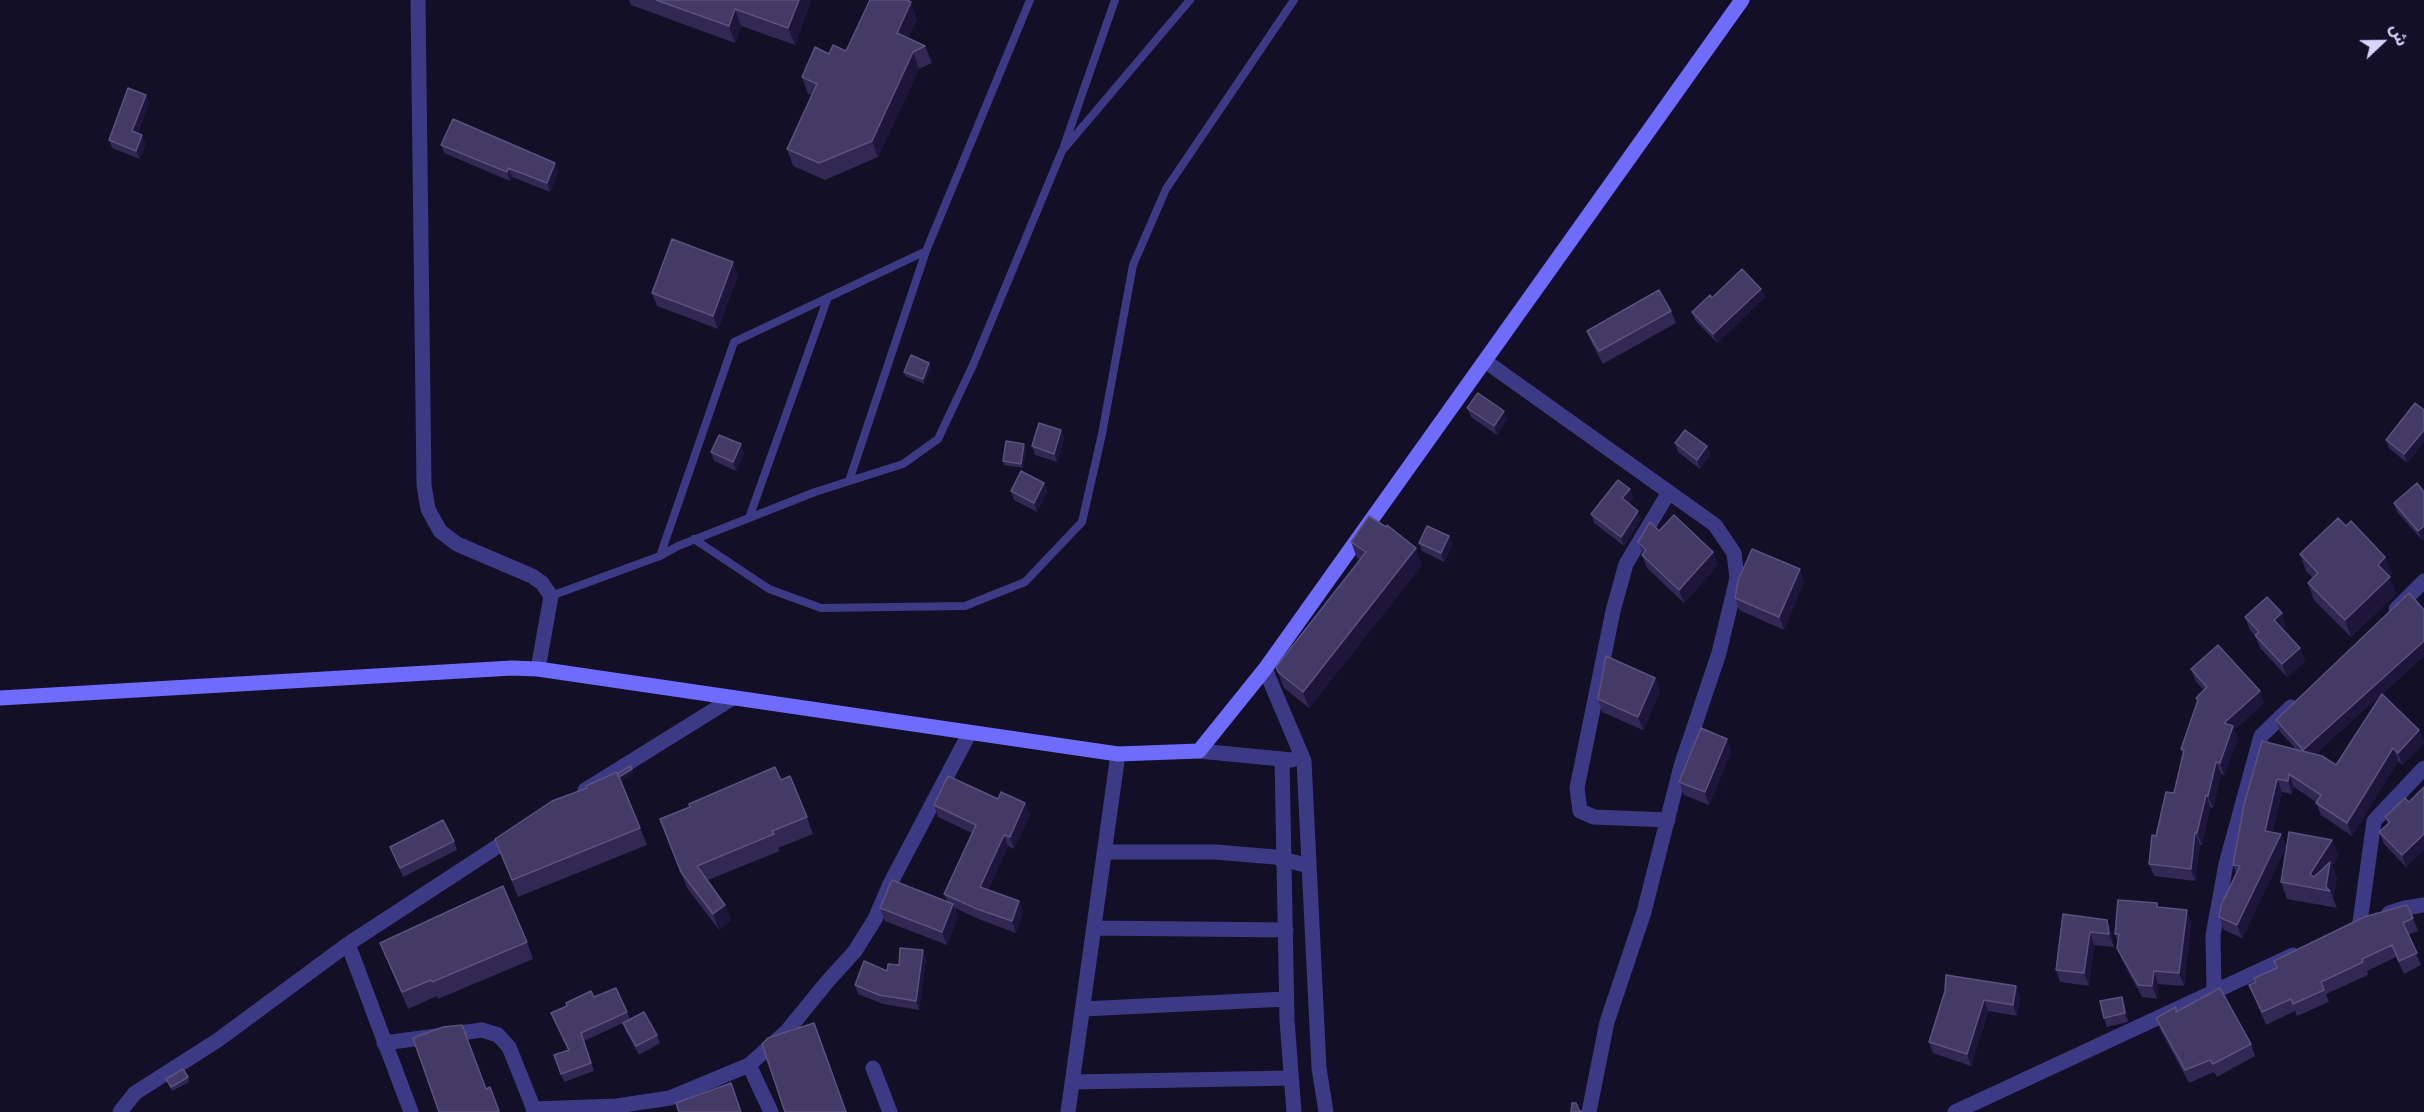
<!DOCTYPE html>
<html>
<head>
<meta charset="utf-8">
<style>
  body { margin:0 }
  #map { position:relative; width:2424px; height:1112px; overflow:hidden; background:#130f26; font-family:Roboto,"Noto Sans Arabic",sans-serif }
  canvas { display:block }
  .north { position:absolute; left:2352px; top:12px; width:60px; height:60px; -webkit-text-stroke:4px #130f26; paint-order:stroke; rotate:68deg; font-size:16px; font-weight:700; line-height:24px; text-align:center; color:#d9d4ff }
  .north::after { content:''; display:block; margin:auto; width:21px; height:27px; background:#d9d4ff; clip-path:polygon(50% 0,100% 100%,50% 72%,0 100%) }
</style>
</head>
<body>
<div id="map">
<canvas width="2424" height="1112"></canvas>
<div class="north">ش</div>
</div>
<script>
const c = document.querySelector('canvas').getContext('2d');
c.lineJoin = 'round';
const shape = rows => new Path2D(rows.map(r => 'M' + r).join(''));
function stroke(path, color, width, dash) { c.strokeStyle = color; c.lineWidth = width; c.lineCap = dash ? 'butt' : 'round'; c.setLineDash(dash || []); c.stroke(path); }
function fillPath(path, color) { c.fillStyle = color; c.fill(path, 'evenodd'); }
const lane = shape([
  [1064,146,1115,0],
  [849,481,926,251,1030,0],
  [749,518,828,297],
  [694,539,769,589,821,608,965,606,1025,582,1082,522,1102,434,1133,265,1166,189,1294,0],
  [660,556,734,342,926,251],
  [551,596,660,556,678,546,815,492,903,464,938,439,973,365,1062,151,1190,0]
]);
const street = shape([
  [418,0,424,485,428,509,440,531,457,544,532,576,542,583,551,596,538,669],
  [1485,361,1715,525,1734,553,1737,578,1719,653,1681,766,1644,912,1607,1022,1589,1112],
  [2396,609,2424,581],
  [1265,669,1304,761,1319,1068,1326,1112],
  [1199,751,1292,760],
  [1282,759,1287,1020,1294,1112],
  [585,790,733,698],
  [1668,820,1594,817,1580,811,1577,788,1613,611,1626,564,1669,492],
  [1104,852,1215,852,1275,857,1309,866],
  [2389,913,2405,908,2424,905],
  [2360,922,2374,821,2424,768],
  [1094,928,1286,930],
  [348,944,411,1112],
  [2214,993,2213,935,2226,864,2261,736,2291,707],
  [1083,1009,1286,999],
  [384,1043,482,1030,498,1035,509,1047,535,1112],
  [749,1065,771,1112],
  [873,1068,890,1112],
  [1072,1082,1291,1078],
  [533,1109,617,1106,670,1098,749,1065,787,1031,827,982,855,951,875,919,890,884,969,734],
  [120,1112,135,1093,218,1040,348,944,515,835],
  [1068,1112,1118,754],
  [1955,1112,2293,955]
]);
const secondary = shape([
  [0,698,512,668,538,669,1118,754,1199,751,1265,669,1742,0]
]);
const wall = shape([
  [629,0,811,0,795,45,741,26,735,43,631,5],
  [917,19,908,38,925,46,932,63,919,69,878,157,825,180,793,166,787,149,812,95,808,94,802,77,846,51],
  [149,103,138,133,146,143,140,159,112,148,109,140],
  [441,145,558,172,550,192,512,177,510,181,444,153],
  [738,275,718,329,657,306,652,293],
  [1761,289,1765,297,1717,343,1695,320,1692,312,1712,298],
  [1671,311,1676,323,1603,364,1592,344,1587,331],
  [931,367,924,384,905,376,904,372],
  [1467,408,1507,419,1497,435,1471,417],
  [2424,410,2424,442,2407,463,2389,448,2386,440],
  [1061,430,1064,439,1057,462,1035,455,1032,446],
  [1675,443,1707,446,1710,455,1700,469,1678,452],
  [1026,448,1023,468,1004,465,1003,461],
  [711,452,744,453,736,471,714,461],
  [1044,483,1047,492,1037,512,1014,500,1011,491],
  [1630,489,1633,498,1629,503,1638,511,1641,519,1624,546,1594,523,1591,514],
  [2424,492,2424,538,2422,540,2397,512,2394,503],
  [2346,526,2385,557,2392,574,2389,576,2396,594,2351,637,2314,600,2308,583,2313,578,2306,571,2300,554],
  [1659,531,1718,565,1684,603,1647,568,1642,555,1643,554,1638,542],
  [1449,536,1452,545,1444,562,1422,551,1419,543],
  [1351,542,1422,565,1309,708,1284,688,1276,667,1360,560,1357,558],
  [1804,582,1784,630,1739,610,1735,598],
  [2424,610,2424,656,2315,754,2336,765,2419,730,2424,743,2402,765,2398,761,2352,836,2321,815,2316,802,2294,787,2292,794,2282,792,2272,832,2281,834,2286,847,2242,938,2224,930,2219,917,2236,874,2233,865,2262,741,2296,749,2280,732,2276,720],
  [2245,617,2286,626,2283,629,2300,648,2305,661,2287,677,2260,648,2255,636,2250,630],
  [2191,669,2264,703,2234,730,2238,739,2224,775,2221,774,2213,808,2210,807,2202,845,2200,845,2195,881,2154,876,2149,864,2156,836,2174,793,2183,754,2181,749,2197,702,2196,698,2204,690,2196,682],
  [1655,678,1660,691,1643,730,1602,712,1598,699],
  [1727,739,1731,752,1709,805,1684,795,1679,782],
  [634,773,621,781,647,845,518,897,495,839,587,788,617,774],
  [781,780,807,817,813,834,778,848,780,851,708,880,725,905,731,921,719,930,687,888,660,819],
  [2424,787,2424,850,2406,867,2384,844,2379,832,2388,824,2385,817,2409,802],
  [998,799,1025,803,1030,815,1014,849,1008,846,988,890,1023,912,1016,933,981,920,955,908,958,916,947,945,885,921,880,908,947,901,944,894,972,833,938,817,934,805],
  [454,841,457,850,403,877,390,847],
  [2339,856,2332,866,2337,878,2333,898,2337,908,2287,899,2281,882],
  [2159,907,2191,922,2184,986,2158,984,2157,999,2142,997,2122,960,2117,948,2118,942,2115,934],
  [2063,914,2107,920,2111,933,2114,947,2094,945,2089,986,2060,982,2056,970],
  [2413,918,2418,931,2408,935,2421,965,2404,974,2396,957,2367,971,2368,975,2326,994,2329,1002,2297,1016,2295,1011,2266,1025,2249,985,2256,982,2276,968,2274,961],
  [527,942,533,959,438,999,437,996,408,1009,387,960,380,943],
  [923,950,926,959,919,1010,883,1004,858,994,855,985,899,965],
  [2016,986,2020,998,2017,1016,1988,1011,1971,1066,1933,1053,1929,1042,1945,991],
  [594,997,627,1012,630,1019,657,1035,660,1043,639,1055,626,1032,623,1023,584,1041,594,1071,564,1082,554,1055,568,1051,551,1013],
  [2122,997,2125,1006,2128,1022,2107,1027,2104,1018],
  [2178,1011,2251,1044,2255,1056,2217,1077,2214,1072,2189,1083,2161,1031,2156,1018],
  [188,1077,189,1082,172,1091,166,1079]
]);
const shadedWall = shape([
  [799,0,811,0,795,45,788,28],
  [911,2,917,19,903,50,897,33],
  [735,9,741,26,735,43,729,26],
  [913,52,919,69,878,157,872,141],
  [146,95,149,103,136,140,132,131],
  [142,135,146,143,140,159,136,151],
  [555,163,558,172,550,192,547,183],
  [508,168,512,177,510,181,507,172],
  [733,262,738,275,718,329,713,316],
  [1761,289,1765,297,1717,343,1713,334],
  [929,363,931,367,924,384,923,379],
  [1504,411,1507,419,1497,435,1494,426],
  [1061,430,1064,439,1057,462,1054,454],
  [2424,430,2424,442,2407,463,2404,454],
  [741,444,744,453,736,471,733,462],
  [1024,444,1026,448,1023,468,1021,464],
  [1707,446,1710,455,1700,469,1697,460],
  [1044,483,1047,492,1037,512,1034,503],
  [1630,489,1633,498,1626,507,1622,498],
  [1638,511,1641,519,1624,546,1621,537],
  [2424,526,2424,538,2422,540,2418,531],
  [1449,536,1452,545,1444,562,1441,553],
  [1416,548,1422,565,1309,708,1303,692],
  [1713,552,1718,565,1684,603,1679,590],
  [2385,557,2392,574,2384,582,2378,565],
  [1800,569,1804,582,1784,630,1779,617],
  [2390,577,2396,594,2351,637,2345,620],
  [2282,613,2286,626,2279,633,2274,620],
  [2424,641,2424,656,2307,761,2303,750],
  [2300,648,2305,661,2287,677,2282,664],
  [1655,678,1660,691,1643,730,1638,717],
  [2260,691,2264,703,2234,730,2238,739,2224,775,2220,763,2224,723],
  [2419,730,2424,743,2402,765,2398,753],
  [1727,739,1731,752,1709,805,1705,792],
  [2393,748,2398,761,2352,836,2347,823],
  [2216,762,2221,774,2213,808,2208,796],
  [632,769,634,773,618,783,617,778],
  [2289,774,2294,787,2292,794,2288,781],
  [2277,779,2282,792,2269,844,2265,831],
  [2206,795,2210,807,2202,845,2197,833],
  [1025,803,1030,815,1014,849,1010,837],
  [2195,832,2200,845,2195,881,2191,869],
  [2281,834,2286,847,2242,938,2237,925],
  [2424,834,2424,850,2406,867,2402,855],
  [1004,835,1008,846,984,898,980,887],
  [2332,840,2339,856,2332,866,2337,878,2333,898,2330,891,2318,888,2310,874],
  [1019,901,1023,912,1016,933,1012,921],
  [953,904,958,916,947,945,942,932],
  [725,905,731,921,719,930,713,914],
  [2187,910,2191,922,2184,986,2179,973],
  [2107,920,2111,933,2114,947,2109,934],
  [2090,932,2094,945,2089,986,2084,973],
  [923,950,926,959,919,1010,916,1001],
  [2154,971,2158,984,2157,999,2152,986],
  [2016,986,2020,998,2017,1016,2013,1005],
  [2122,997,2125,1006,2128,1022,2125,1013],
  [1984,1000,1988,1011,1971,1066,1967,1054]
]);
const building = shape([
  [656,0,799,0,788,28,735,9,729,26,656,0],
  [870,0,907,0,911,2,897,33,925,46,913,52,872,141,819,163,787,149,817,84,802,77,815,47,829,54,833,45,846,51,870,0],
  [128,88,146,95,132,131,142,135,136,151,109,140,128,88],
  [453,119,555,163,547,183,508,168,507,172,441,145,453,119],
  [672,239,733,262,713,316,652,293,672,239],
  [1742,269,1761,289,1713,334,1692,312,1710,295,1712,298,1742,269],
  [1659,290,1671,311,1599,351,1587,331,1659,290],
  [911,355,929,363,923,379,904,372,911,355],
  [1478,393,1504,411,1494,426,1467,408,1478,393],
  [2415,403,2424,410,2424,430,2404,454,2386,440,2415,403],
  [1039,423,1061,430,1054,454,1032,446,1039,423],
  [1685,430,1707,446,1697,460,1675,443,1685,430],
  [719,435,741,444,733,462,711,452,719,435],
  [1006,441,1024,444,1021,464,1003,461,1006,441],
  [1021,471,1044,483,1034,503,1011,491,1021,471],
  [1618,480,1630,489,1622,498,1638,511,1621,537,1591,514,1618,480],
  [2417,483,2424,492,2424,526,2418,531,2394,503,2417,483],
  [1674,515,1713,552,1679,590,1642,555,1646,550,1638,542,1650,522,1659,531,1674,515],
  [1369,516,1386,527,1387,525,1416,548,1303,692,1278,672,1276,667,1366,552,1351,542,1369,516],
  [2338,518,2346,526,2351,521,2385,557,2378,565,2390,577,2345,620,2308,583,2318,573,2300,554,2338,518],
  [1427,526,1449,536,1441,553,1419,543,1427,526],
  [1752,549,1800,569,1779,617,1735,598,1738,581,1752,549],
  [2409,593,2424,610,2424,641,2303,750,2276,720,2409,593],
  [2267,597,2282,613,2274,620,2300,648,2282,664,2255,635,2259,632,2245,617,2267,597],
  [2218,645,2260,691,2224,723,2233,726,2220,763,2216,762,2208,796,2206,795,2197,833,2195,832,2191,869,2149,864,2152,835,2156,836,2166,792,2174,793,2184,750,2181,749,2198,700,2196,698,2207,687,2191,669,2218,645],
  [1606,656,1655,678,1638,717,1598,699,1606,656],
  [2382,694,2419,730,2398,753,2393,748,2347,823,2316,803,2321,795,2289,774,2288,781,2277,779,2265,831,2281,834,2237,925,2219,917,2221,905,2240,866,2233,865,2244,805,2262,741,2322,756,2336,765,2382,694],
  [1701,728,1727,739,1705,792,1679,782,1701,728],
  [630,766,632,769,619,777,617,774,630,766],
  [775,767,781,780,790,776,807,817,772,831,774,834,697,866,725,905,713,914,681,872,660,819,690,807,689,804,775,767],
  [617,772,640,828,512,880,495,839,552,801,587,788,586,786,617,772],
  [948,776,998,799,1001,792,1025,803,1010,837,1004,835,980,887,1019,901,1012,921,977,909,944,894,976,825,934,805,948,776],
  [2424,787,2424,834,2402,855,2379,832,2390,822,2385,817,2405,798,2409,802,2424,787],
  [443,820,454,841,400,868,390,847,443,820],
  [2289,832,2332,840,2310,874,2314,877,2330,862,2326,887,2330,891,2281,882,2289,832],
  [892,880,953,904,942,932,880,908,892,880],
  [503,886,527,942,432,982,431,980,402,992,380,943,503,886],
  [2118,900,2157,903,2157,907,2187,910,2179,973,2154,971,2152,986,2138,985,2117,948,2119,934,2115,934,2118,900],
  [2407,905,2413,918,2403,923,2417,953,2399,961,2392,945,2362,959,2363,962,2321,982,2324,990,2293,1004,2291,999,2262,1012,2249,985,2256,982,2254,978,2277,968,2274,961,2364,917,2407,905],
  [2063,914,2107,920,2109,934,2090,932,2084,973,2056,970,2063,914],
  [900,948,923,950,916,1001,879,995,855,985,864,961,887,971,888,964,899,965,900,948],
  [1946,975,2016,986,2013,1005,1984,1000,1967,1054,1929,1042,1945,991,1946,975],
  [616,988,627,1012,581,1033,591,1063,561,1074,554,1055,569,1050,551,1013,567,1006,566,1003,591,991,594,997,616,988],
  [2220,988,2251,1044,2213,1064,2210,1060,2185,1070,2156,1018,2176,1007,2176,1012,2220,988],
  [2122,997,2125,1013,2104,1018,2100,1001,2122,997],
  [644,1012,657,1035,636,1046,623,1023,644,1012],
  [814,1023,846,1112,785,1112,762,1044,768,1038,814,1023],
  [462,1025,486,1089,490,1087,499,1111,497,1112,439,1112,413,1038,443,1027,462,1025],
  [183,1069,188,1077,171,1087,166,1079,183,1069],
  [731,1083,741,1112,679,1112,676,1103,731,1083],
  [1572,1103,1576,1103,1579,1110,1582,1112,1571,1112,1572,1103]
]);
stroke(lane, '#3d3a85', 8);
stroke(street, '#3d3a85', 15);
stroke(secondary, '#6f6bff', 15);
fillPath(wall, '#312854');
fillPath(shadedWall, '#1d163a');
fillPath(building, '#433a66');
stroke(building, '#5a527e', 1.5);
</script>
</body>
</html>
